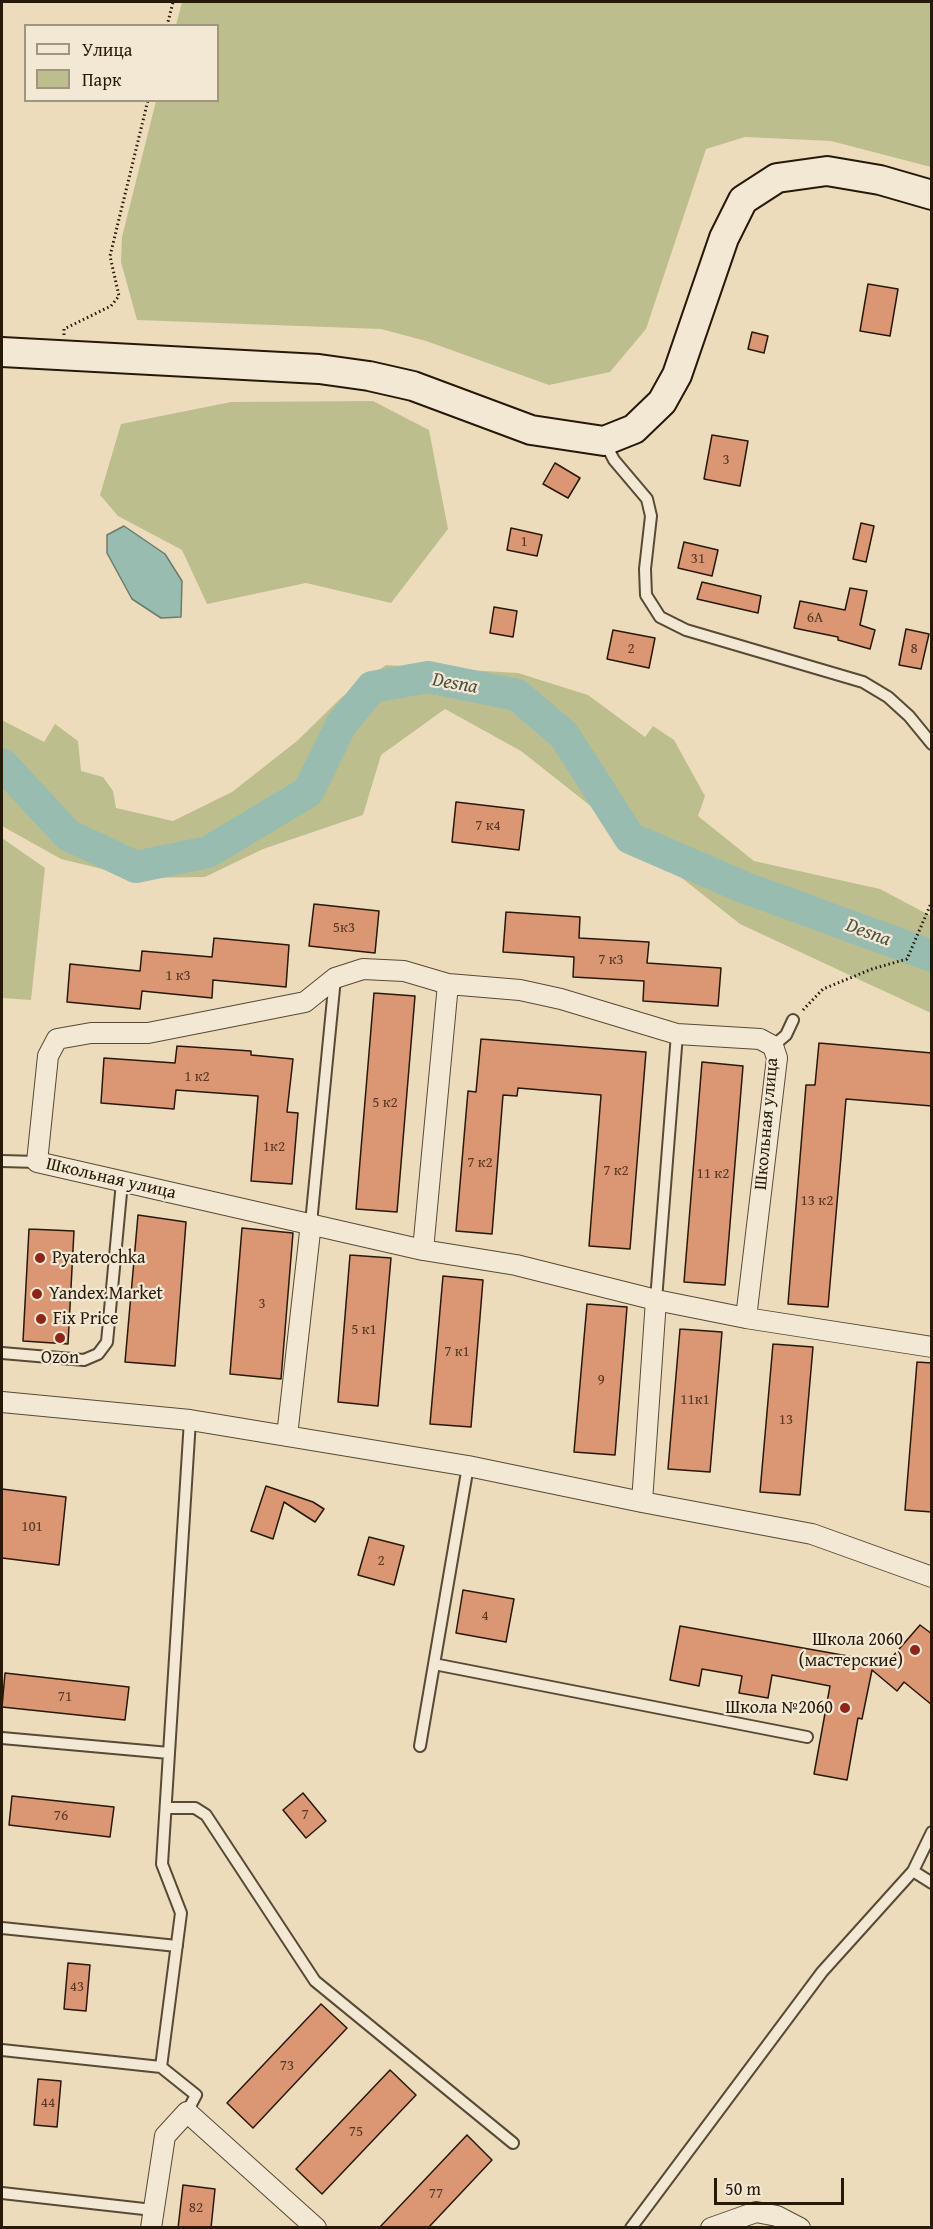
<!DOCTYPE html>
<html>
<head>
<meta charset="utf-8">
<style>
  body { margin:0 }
  #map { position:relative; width:933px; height:2229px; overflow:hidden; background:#ecdcbc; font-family:"Gentium Book Plus",serif }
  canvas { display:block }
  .frame { position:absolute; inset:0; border:3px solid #271908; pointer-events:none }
  .legend { position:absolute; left:24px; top:24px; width:195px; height:78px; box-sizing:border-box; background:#f3e8d3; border:2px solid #a19582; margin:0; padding:8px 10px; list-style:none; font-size:18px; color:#271908 }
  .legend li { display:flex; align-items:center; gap:12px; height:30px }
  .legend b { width:30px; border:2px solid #a19582 }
  .scale { position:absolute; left:714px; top:2178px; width:130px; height:27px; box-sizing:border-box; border:3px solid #271908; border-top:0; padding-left:8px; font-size:18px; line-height:21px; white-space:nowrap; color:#271908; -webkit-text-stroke:4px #f3e8d3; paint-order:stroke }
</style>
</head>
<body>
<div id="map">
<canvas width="933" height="2229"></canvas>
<div class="frame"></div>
<ul class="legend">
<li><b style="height:8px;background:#f3e8d3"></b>Улица</li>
<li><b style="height:16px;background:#bcbf8d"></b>Парк</li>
</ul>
<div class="scale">50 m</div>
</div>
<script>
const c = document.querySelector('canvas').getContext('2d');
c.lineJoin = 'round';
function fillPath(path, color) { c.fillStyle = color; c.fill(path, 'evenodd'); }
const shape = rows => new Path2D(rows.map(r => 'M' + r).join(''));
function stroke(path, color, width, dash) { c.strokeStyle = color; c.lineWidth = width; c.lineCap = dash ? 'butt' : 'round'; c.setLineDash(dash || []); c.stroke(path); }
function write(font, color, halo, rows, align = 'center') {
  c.font = font + ' "Gentium Book Plus",serif'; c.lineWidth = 4.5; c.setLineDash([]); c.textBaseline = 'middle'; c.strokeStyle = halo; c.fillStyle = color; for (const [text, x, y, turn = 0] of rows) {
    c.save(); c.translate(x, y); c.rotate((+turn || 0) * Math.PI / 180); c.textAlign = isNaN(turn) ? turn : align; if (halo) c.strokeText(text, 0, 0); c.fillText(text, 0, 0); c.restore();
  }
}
const green = shape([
  [182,2,931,2,931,167,831,141,745,137,706,149,646,329,610,372,549,385,426,341,381,329,137,320,121,262,122,237,156,101,218,100,218,26,176,25],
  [373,401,429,430,448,529,391,603,306,583,207,604,182,550,118,516,100,495,121,424,231,402],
  [386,665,518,673,588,695,645,737,653,726,674,740,705,796,698,816,754,861,880,889,931,916,931,1013,740,924,521,751,445,709,381,755,363,815,263,849,205,877,139,878,61,859,2,826,2,720,44,742,55,724,78,741,81,771,103,777,113,791,116,808,173,821,232,792,297,741,342,697],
  [2,838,45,868,31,1000,2,998]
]);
const water = shape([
  [124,526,165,554,182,581,181,617,161,618,132,599,107,553,107,535,124,526]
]);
const river = shape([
  [2,764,68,835,136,867,208,852,308,792,341,725,372,687,428,677,517,695,564,735,630,838,743,887,932,956]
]);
const building = shape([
  [868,284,898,289,890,336,860,331,868,284],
  [752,332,768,336,764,353,748,349,752,332],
  [712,435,748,441,740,486,704,479,712,435],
  [555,463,580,478,568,498,543,484,555,463],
  [861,523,874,526,866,562,853,559,861,523],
  [511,528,542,535,537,556,507,550,511,528],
  [684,542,718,550,712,576,678,568,684,542],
  [702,582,761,596,758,613,697,599,702,582],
  [850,588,867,591,860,625,875,630,870,649,838,640,838,637,794,628,800,601,845,610,850,588],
  [494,607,517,611,513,637,490,633,494,607],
  [906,629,929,634,921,669,899,665,906,629],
  [613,630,655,638,649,668,607,659,613,630],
  [456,802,524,810,519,850,452,842,456,802],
  [314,904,379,911,375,953,309,946,314,904],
  [506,912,580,917,579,938,649,942,647,963,721,968,718,1006,643,1001,644,981,573,977,574,957,503,952,506,912],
  [214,938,289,945,286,987,213,980,212,998,142,991,140,1009,67,1002,70,964,140,971,142,951,212,957,214,938],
  [374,993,415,996,397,1212,356,1209,374,993],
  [481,1039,646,1052,630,1249,589,1246,601,1095,518,1088,517,1096,503,1095,492,1234,456,1231,468,1091,476,1092,481,1039],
  [819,1043,932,1053,932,1106,846,1099,828,1307,788,1304,806,1085,815,1085,819,1043],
  [177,1046,251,1051,251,1055,293,1059,287,1112,298,1113,292,1184,251,1181,258,1096,176,1090,174,1109,101,1103,104,1058,175,1063,177,1046],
  [702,1062,743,1066,725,1285,684,1282,702,1062],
  [138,1215,186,1222,175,1366,125,1362,138,1215],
  [242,1228,293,1233,281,1379,230,1374,242,1228],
  [29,1229,74,1231,68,1344,23,1341,29,1229],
  [350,1255,391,1258,378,1406,338,1402,350,1255],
  [443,1276,483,1280,471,1427,430,1424,443,1276],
  [587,1304,627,1307,615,1455,574,1452,587,1304],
  [680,1329,722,1332,710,1472,668,1469,680,1329],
  [773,1344,813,1347,800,1495,760,1492,773,1344],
  [917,1362,932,1363,932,1512,905,1510,917,1362],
  [266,1486,313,1502,324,1509,315,1522,284,1502,273,1539,251,1531,266,1486],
  [2,1489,66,1497,59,1565,2,1558,2,1489],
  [369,1537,404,1546,394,1585,358,1575,369,1537],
  [463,1590,514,1599,506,1642,456,1633,463,1590],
  [920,1625,932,1634,932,1705,904,1682,897,1691,872,1670,862,1719,858,1718,847,1780,814,1774,830,1686,772,1675,768,1698,739,1693,742,1676,702,1669,699,1686,670,1680,680,1626,887,1663,920,1625],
  [5,1673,129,1687,125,1720,2,1707,5,1673],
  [303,1793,326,1821,306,1838,283,1810,303,1793],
  [12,1796,114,1807,110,1837,9,1825,12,1796],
  [68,1963,90,1965,86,2011,64,2009,68,1963],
  [321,2004,347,2028,253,2128,227,2103,321,2004],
  [390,2070,416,2095,322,2194,296,2169,390,2070],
  [38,2079,61,2081,57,2127,34,2125,38,2079],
  [467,2135,492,2160,428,2228,379,2228,467,2135],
  [183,2185,215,2189,211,2228,178,2228,183,2185]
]);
const path = shape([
  [167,26,173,2],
  [64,335,64,329,111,306,119,296,110,256,148,100],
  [803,1010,823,989,872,969,907,959,932,901]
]);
const lane = shape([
  [604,441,614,460,647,499,651,516,645,569,646,595,660,617,686,630,863,682,888,697,909,716,932,744],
  [773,1046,786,1035,793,1020],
  [2,1161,37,1162],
  [311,1223,335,978],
  [656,1300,677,1034],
  [2,1353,84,1360,98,1354,107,1342,122,1182],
  [434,1664,807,1737],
  [2,1738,169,1753],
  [420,1746,468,1466],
  [166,1808,195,1808,206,1815,315,1981,513,2143],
  [913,1871,932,1883],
  [2,1928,177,1946],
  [2,2050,161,2067],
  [187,2112,196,2095,161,2067,181,1913,162,1864,190,1420],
  [2,2193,153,2210],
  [631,2228,822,1972,913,1871,932,1832]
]);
const street = shape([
  [448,984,404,971,363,969,335,978,305,1002,148,1033,91,1033,57,1039,48,1056,37,1162,423,1250,516,1265,656,1300,746,1318,932,1347],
  [423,1250,448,984,520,990,561,999,677,1034,760,1039,773,1046,777,1058,746,1318],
  [2,1402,190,1420,468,1466,642,1502,812,1534,932,1577],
  [287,1436,311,1223],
  [642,1502,656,1300],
  [151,2228,165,2136,187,2112,316,2228],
  [711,2228,756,2212,777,2216,800,2228]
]);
const secondary = shape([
  [2,352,319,369,369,376,413,386,531,430,604,441,634,429,662,402,677,375,724,238,743,200,777,178,827,171,880,180,932,195]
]);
const markers = [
  [40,1258,6,"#8f2418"],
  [37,1294,6,"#8f2418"],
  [41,1319,6,"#8f2418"],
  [60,1338,6,"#8f2418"],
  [915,1650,6,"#8f2418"],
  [845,1708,6,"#8f2418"]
];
const numberNames = [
  ["3",726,460],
  ["1",524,542],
  ["31",698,559],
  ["6А",815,618],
  ["2",631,649],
  ["8",914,649],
  ["7 к4",488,826],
  ["5к3",344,928],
  ["7 к3",611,960],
  ["1 к3",178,976],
  ["1 к2",197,1077],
  ["5 к2",385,1103],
  ["1к2",274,1147],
  ["7 к2",480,1163],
  ["7 к2",616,1171],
  ["11 к2",713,1174],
  ["13 к2",817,1201],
  ["3",262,1304],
  ["5 к1",364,1330],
  ["7 к1",457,1352],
  ["9",601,1380],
  ["11к1",695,1400],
  ["13",786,1420],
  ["101",32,1527],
  ["2",381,1561],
  ["4",485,1616],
  ["71",65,1697],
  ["7",305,1815],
  ["76",61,1816],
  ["43",77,1987],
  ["73",287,2066],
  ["44",48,2103],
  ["75",356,2132],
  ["77",436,2194],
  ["82",196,2208]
];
const streetNames = [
  ["Школьная улица",767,1124,-85],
  ["Школьная улица",111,1179,13]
];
const poiNames = [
  ["Pyaterochka",52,1258],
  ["Yandex.Market",49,1294],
  ["Fix Price",53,1319],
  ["Ozon",60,1358,"center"],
  ["Школа 2060",903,1640,"right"],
  ["(мастерские)",903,1661,"right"],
  ["Школа №2060",833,1708,"right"]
];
const waterNames = [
  ["Desna",455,684,10],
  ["Desna",868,933,20]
];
fillPath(green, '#bcbf8d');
fillPath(water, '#99bcb0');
stroke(water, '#6b7b6d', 1.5);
stroke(river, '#99bcb0', 32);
fillPath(building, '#db9673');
stroke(building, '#271908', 1.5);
stroke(lane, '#584a35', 14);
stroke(street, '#584a35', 22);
stroke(secondary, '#271908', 32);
stroke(path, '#271908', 3, [1.5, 3]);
stroke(lane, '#f3e8d3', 10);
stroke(street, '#f3e8d3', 20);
stroke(secondary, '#f3e8d3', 28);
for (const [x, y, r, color] of markers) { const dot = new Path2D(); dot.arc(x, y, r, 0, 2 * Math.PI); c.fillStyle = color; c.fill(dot); stroke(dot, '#f3e8d3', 2); }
write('15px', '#543823', null, numberNames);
write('18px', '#271908', '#f3e8d3', streetNames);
write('18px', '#271908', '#f3e8d3', poiNames, 'left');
write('italic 20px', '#4f5243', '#f3e8d3', waterNames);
</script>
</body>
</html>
